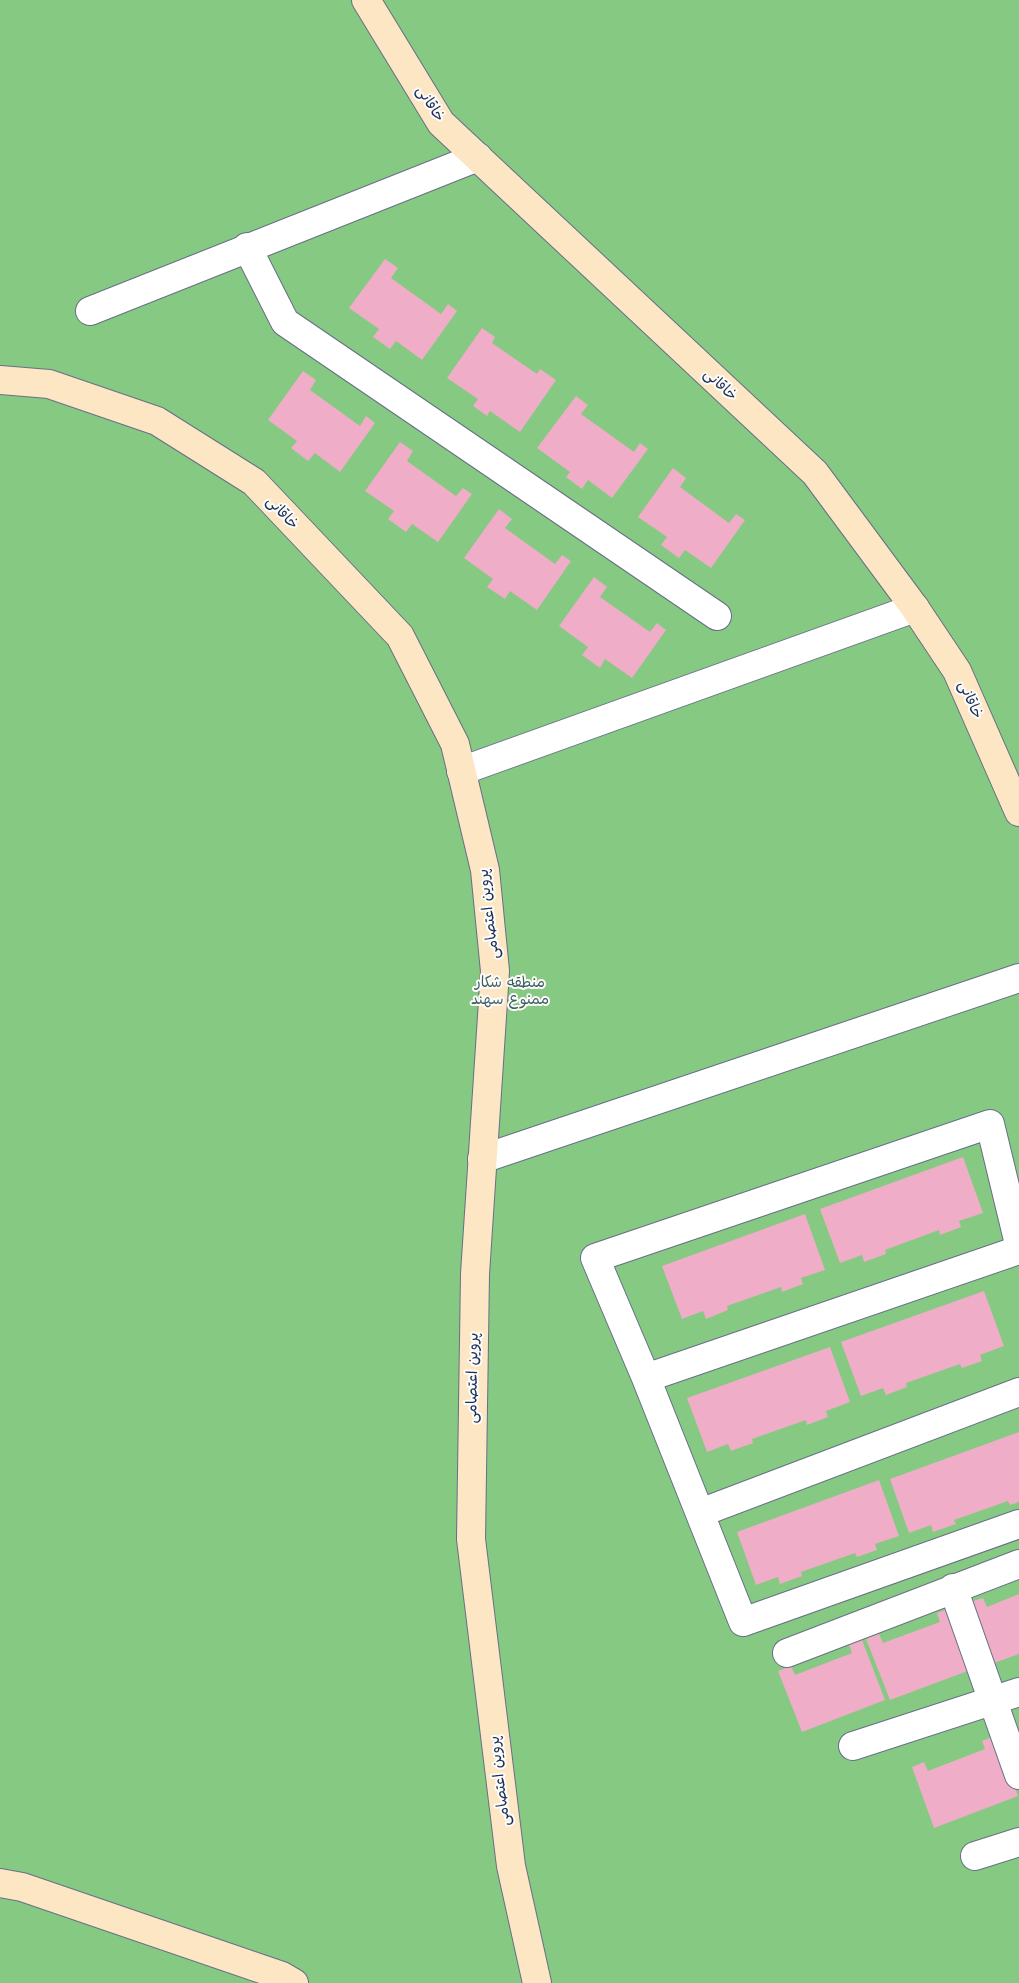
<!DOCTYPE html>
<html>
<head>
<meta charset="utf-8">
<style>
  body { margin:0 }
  canvas { display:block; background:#f5e7d0 }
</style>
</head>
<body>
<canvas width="1019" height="1983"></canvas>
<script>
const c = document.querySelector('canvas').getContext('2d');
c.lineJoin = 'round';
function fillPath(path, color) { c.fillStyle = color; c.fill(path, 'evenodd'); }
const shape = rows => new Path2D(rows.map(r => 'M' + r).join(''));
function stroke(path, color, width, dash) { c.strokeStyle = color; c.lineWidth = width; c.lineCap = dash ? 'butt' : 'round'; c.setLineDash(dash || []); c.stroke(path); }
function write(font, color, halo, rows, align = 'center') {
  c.font = font + ' "Shantell Sans","Playpen Sans Arabic",sans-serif'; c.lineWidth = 4; c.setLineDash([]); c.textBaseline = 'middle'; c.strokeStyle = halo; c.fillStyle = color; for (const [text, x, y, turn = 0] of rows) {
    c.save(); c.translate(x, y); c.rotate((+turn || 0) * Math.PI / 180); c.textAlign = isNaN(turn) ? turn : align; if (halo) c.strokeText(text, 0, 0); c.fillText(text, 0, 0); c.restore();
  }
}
const green = shape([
  [0,0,1019,0,1019,1983,0,1983]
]);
const building = shape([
  [385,259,398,268,391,278,441,314,448,304,457,311,422,360,396,341,390,349,373,337,379,329,349,308],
  [482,328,495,337,492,343,537,374,540,369,556,380,520,432,490,411,487,416,473,406,478,399,447,378],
  [303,371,316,380,310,390,360,426,366,416,375,423,340,472,315,453,308,461,291,448,297,441,268,420],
  [576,396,588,405,581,414,634,452,640,443,648,449,612,498,588,480,582,489,566,477,570,472,537,448],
  [400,442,413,451,407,461,456,496,463,488,472,494,438,542,412,524,406,532,388,519,394,511,365,491],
  [673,468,686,478,680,487,729,523,736,514,745,520,711,568,685,550,679,558,661,545,667,537,638,517],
  [499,509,512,519,505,528,555,564,562,555,571,561,537,610,510,591,505,599,487,587,493,579,464,558],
  [594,577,607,587,600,597,650,632,657,623,666,630,632,678,605,659,600,668,582,655,588,647,559,626],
  [963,1157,983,1213,959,1221,961,1227,940,1235,939,1230,885,1250,886,1254,864,1262,862,1255,840,1263,820,1209],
  [805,1214,825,1270,801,1278,803,1284,782,1292,781,1287,727,1306,728,1310,706,1319,703,1311,682,1319,662,1266],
  [984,1291,1004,1346,980,1355,982,1361,962,1368,960,1364,906,1383,907,1387,886,1395,883,1388,861,1396,841,1342],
  [830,1347,850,1402,826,1411,828,1417,807,1425,806,1420,752,1439,753,1443,731,1451,728,1444,707,1452,687,1398],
  [1019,1432,1019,1502,1010,1505,1008,1501,954,1520,956,1524,933,1532,931,1525,909,1533,890,1479],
  [879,1480,899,1536,875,1544,877,1550,857,1557,855,1553,801,1572,802,1576,780,1584,778,1577,756,1585,737,1532],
  [1019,1594,1019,1654,994,1663,970,1602,983,1598,987,1607],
  [950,1608,973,1669,890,1700,866,1639,879,1634,883,1643,940,1622,937,1613],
  [862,1640,885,1700,802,1732,778,1671,791,1666,795,1675,852,1653,849,1645],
  [995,1736,1018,1796,934,1828,912,1767,924,1762,928,1771,985,1749,982,1741]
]);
const street = shape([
  [247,247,285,322,717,616],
  [90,311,478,157],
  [461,771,915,608],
  [482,1159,1019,978],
  [1019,1244,990,1124,595,1258,646,1378,743,1622,1019,1524],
  [646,1378,1019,1250],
  [700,1513,1019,1392],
  [953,1588,1019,1775],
  [787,1653,1019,1564],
  [853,1746,1019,1692],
  [975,1856,1019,1842]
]);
const secondary = shape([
  [366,0,441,123,815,473,915,608,957,671,1019,812],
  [0,380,49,384,157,421,254,482,400,636,455,744,485,870,495,971,475,1274,471,1539,511,1866,537,1983],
  [0,1883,22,1887,282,1976,294,1983]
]);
const streetNames = [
  ["خاقانی",430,104,57],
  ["خاقانی",720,385,43],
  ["خاقانی",282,513,47],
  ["خاقانی",970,700,66],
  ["پروین اعتصامی",489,914,-97],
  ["پروین اعتصامی",473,1378,-89],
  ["پروین اعتصامی",500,1781,-97]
];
const parkNames = [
  ["منطقه شکار",510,983],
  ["ممنوع سهند",510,1000]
];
fillPath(green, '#86c983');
fillPath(building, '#efadc7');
stroke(street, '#676f86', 30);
stroke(secondary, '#676f86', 30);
stroke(street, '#fff', 28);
stroke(secondary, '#fce6c4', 28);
write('15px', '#1b2f5e', '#fdfcf7', streetNames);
write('15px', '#3b5d69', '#fdfcf7', parkNames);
</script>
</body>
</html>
